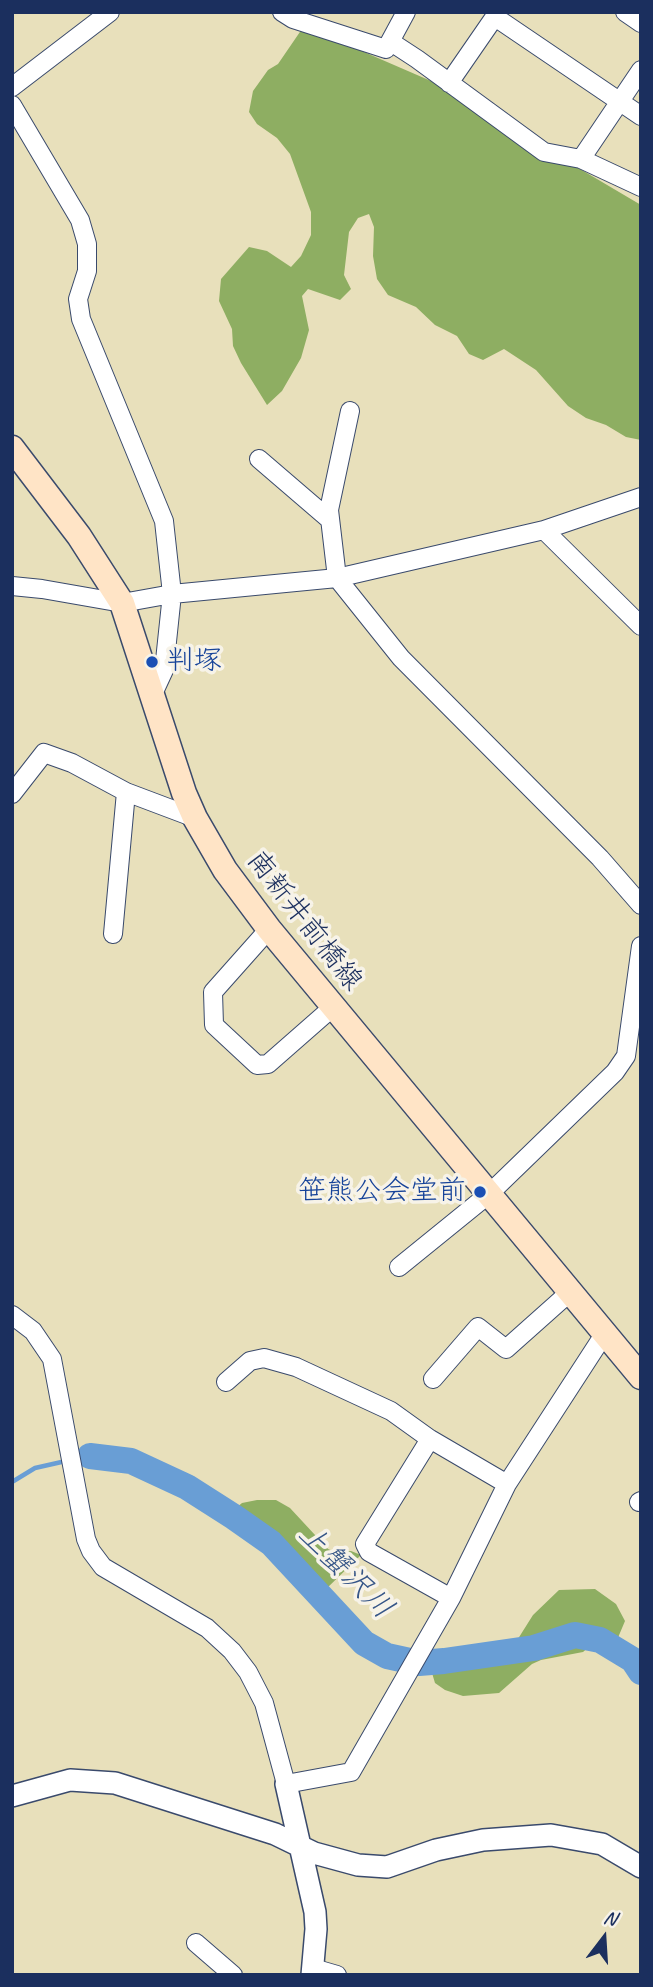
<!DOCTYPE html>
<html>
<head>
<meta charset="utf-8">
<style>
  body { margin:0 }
  #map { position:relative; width:653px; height:1987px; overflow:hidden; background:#e8e0bb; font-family:Caveat,sans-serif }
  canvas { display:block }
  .frame { position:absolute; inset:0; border:14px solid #1b2f5e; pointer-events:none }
  .north { position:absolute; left:569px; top:1903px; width:70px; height:70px; -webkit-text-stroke:5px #f7f3e8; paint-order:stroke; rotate:17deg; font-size:19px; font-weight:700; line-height:28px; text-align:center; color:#1b2f5e }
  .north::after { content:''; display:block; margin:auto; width:24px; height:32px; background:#1b2f5e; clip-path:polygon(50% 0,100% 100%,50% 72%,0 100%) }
</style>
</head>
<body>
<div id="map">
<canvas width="653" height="1987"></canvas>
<div class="frame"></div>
<div class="north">N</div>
</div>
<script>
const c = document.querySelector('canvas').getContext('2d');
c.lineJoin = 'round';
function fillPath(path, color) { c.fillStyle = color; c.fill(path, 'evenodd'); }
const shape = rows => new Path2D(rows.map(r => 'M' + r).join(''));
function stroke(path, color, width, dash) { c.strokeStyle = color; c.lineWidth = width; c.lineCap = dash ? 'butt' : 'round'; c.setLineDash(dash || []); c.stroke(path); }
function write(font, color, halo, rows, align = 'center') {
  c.font = font + ' Caveat,"Klee One",sans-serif'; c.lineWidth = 7; c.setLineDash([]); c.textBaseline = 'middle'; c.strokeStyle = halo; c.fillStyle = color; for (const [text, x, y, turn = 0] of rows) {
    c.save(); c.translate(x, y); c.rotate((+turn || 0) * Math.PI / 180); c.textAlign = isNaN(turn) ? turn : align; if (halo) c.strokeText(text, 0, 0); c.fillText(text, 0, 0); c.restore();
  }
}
const forest = shape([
  [304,26,431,81,641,205,641,440,626,437,606,425,586,418,568,406,536,370,504,349,483,360,469,354,457,336,435,325,416,307,388,295,377,279,373,256,374,227,369,214,358,218,349,232,344,275,351,289,340,300,308,289,302,296,309,330,301,358,282,391,267,405,241,363,233,346,232,329,219,301,221,279,249,247,267,251,291,267,301,256,311,235,311,212,290,154,277,138,257,124,249,112,253,91,268,70,278,64],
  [257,1500,276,1500,290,1508,328,1549,337,1553,351,1551,361,1555,324,1591,291,1551,236,1508,242,1503],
  [595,1589,616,1604,625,1621,617,1640,593,1628,563,1630,541,1637,516,1642,533,1615,559,1590],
  [577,1643,590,1646,583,1652,541,1660,532,1664,499,1693,463,1696,445,1690,435,1683,432,1673,521,1658]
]);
const stream = shape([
  [74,1460,90,1456],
  [12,1482,35,1468,66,1461]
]);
const river = shape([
  [90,1456,131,1461,187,1487,234,1517,271,1543,364,1643,387,1656,419,1663,444,1661,534,1648,575,1635,600,1640,633,1660,641,1672]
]);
const minor = shape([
  [282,12,293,19,386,49,406,12],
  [625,12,641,23],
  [495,17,641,116],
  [391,42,417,59,544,152,581,159,641,187],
  [449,83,498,12],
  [12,87,110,12],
  [12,105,80,220,87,244,87,271,78,299,81,319,164,521,172,594,164,670,152,696],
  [581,159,641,70],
  [350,411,329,510,337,578,401,658,600,858,641,905],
  [259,459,330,520],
  [544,530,641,626],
  [12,586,42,589,122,603,172,594,337,578,544,530,641,497],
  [12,794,44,753,72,763,126,792,195,818],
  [269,929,213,992,214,1025,257,1065,268,1064,333,1007],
  [113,934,126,792],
  [399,1267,489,1194,615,1072,626,1056,641,946],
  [12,1315,33,1331,52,1359,86,1539,91,1551,103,1567,207,1628,232,1651,248,1672,264,1703,286,1784,351,1772,451,1598,507,1484,605,1333],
  [433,1379,478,1327,506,1349,570,1292],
  [226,1382,250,1361,264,1358,296,1367,391,1411,430,1439,507,1484],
  [430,1439,365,1544,369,1552,451,1598],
  [639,1502,641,1501],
  [196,1943,233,1975],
  [313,1968,337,1975]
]);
const tertiary = shape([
  [286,1784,315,1912,316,1929,312,1975],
  [12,1796,70,1780,115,1783,275,1834,314,1853,358,1865,387,1867,436,1850,483,1840,551,1835,602,1844,641,1867]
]);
const secondary = shape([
  [12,448,79,536,122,603,184,793,195,818,225,870,269,929,641,1377]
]);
const markers = [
  [152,662,7,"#1a4fb4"],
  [480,1192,7,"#1a4fb4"]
];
const transitNames = [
  ["判塚",166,662],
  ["笹熊公会堂前",466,1192,"right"]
];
const streetNames = [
  ["南新井前橋線",304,921,52]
];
const waterNames = [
  ["上蟹沢川",345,1572,45]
];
fillPath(forest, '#8eae62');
stroke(stream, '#699ed5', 4.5);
stroke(river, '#699ed5', 26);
stroke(minor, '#3a4a6c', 20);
stroke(tertiary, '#3a4a6c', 24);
stroke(secondary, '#3a4a6c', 27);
stroke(minor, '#fff', 18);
stroke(tertiary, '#fff', 21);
stroke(secondary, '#ffe4c6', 24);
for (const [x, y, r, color] of markers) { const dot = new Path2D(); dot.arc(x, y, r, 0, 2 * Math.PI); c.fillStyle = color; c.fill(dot); stroke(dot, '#f7f3e8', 2.5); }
write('28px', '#164399', '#f7f3e8', transitNames, 'left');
write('28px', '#1b2f5e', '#f7f3e8', streetNames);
write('italic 30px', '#365688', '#f7f3e8', waterNames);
</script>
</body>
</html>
